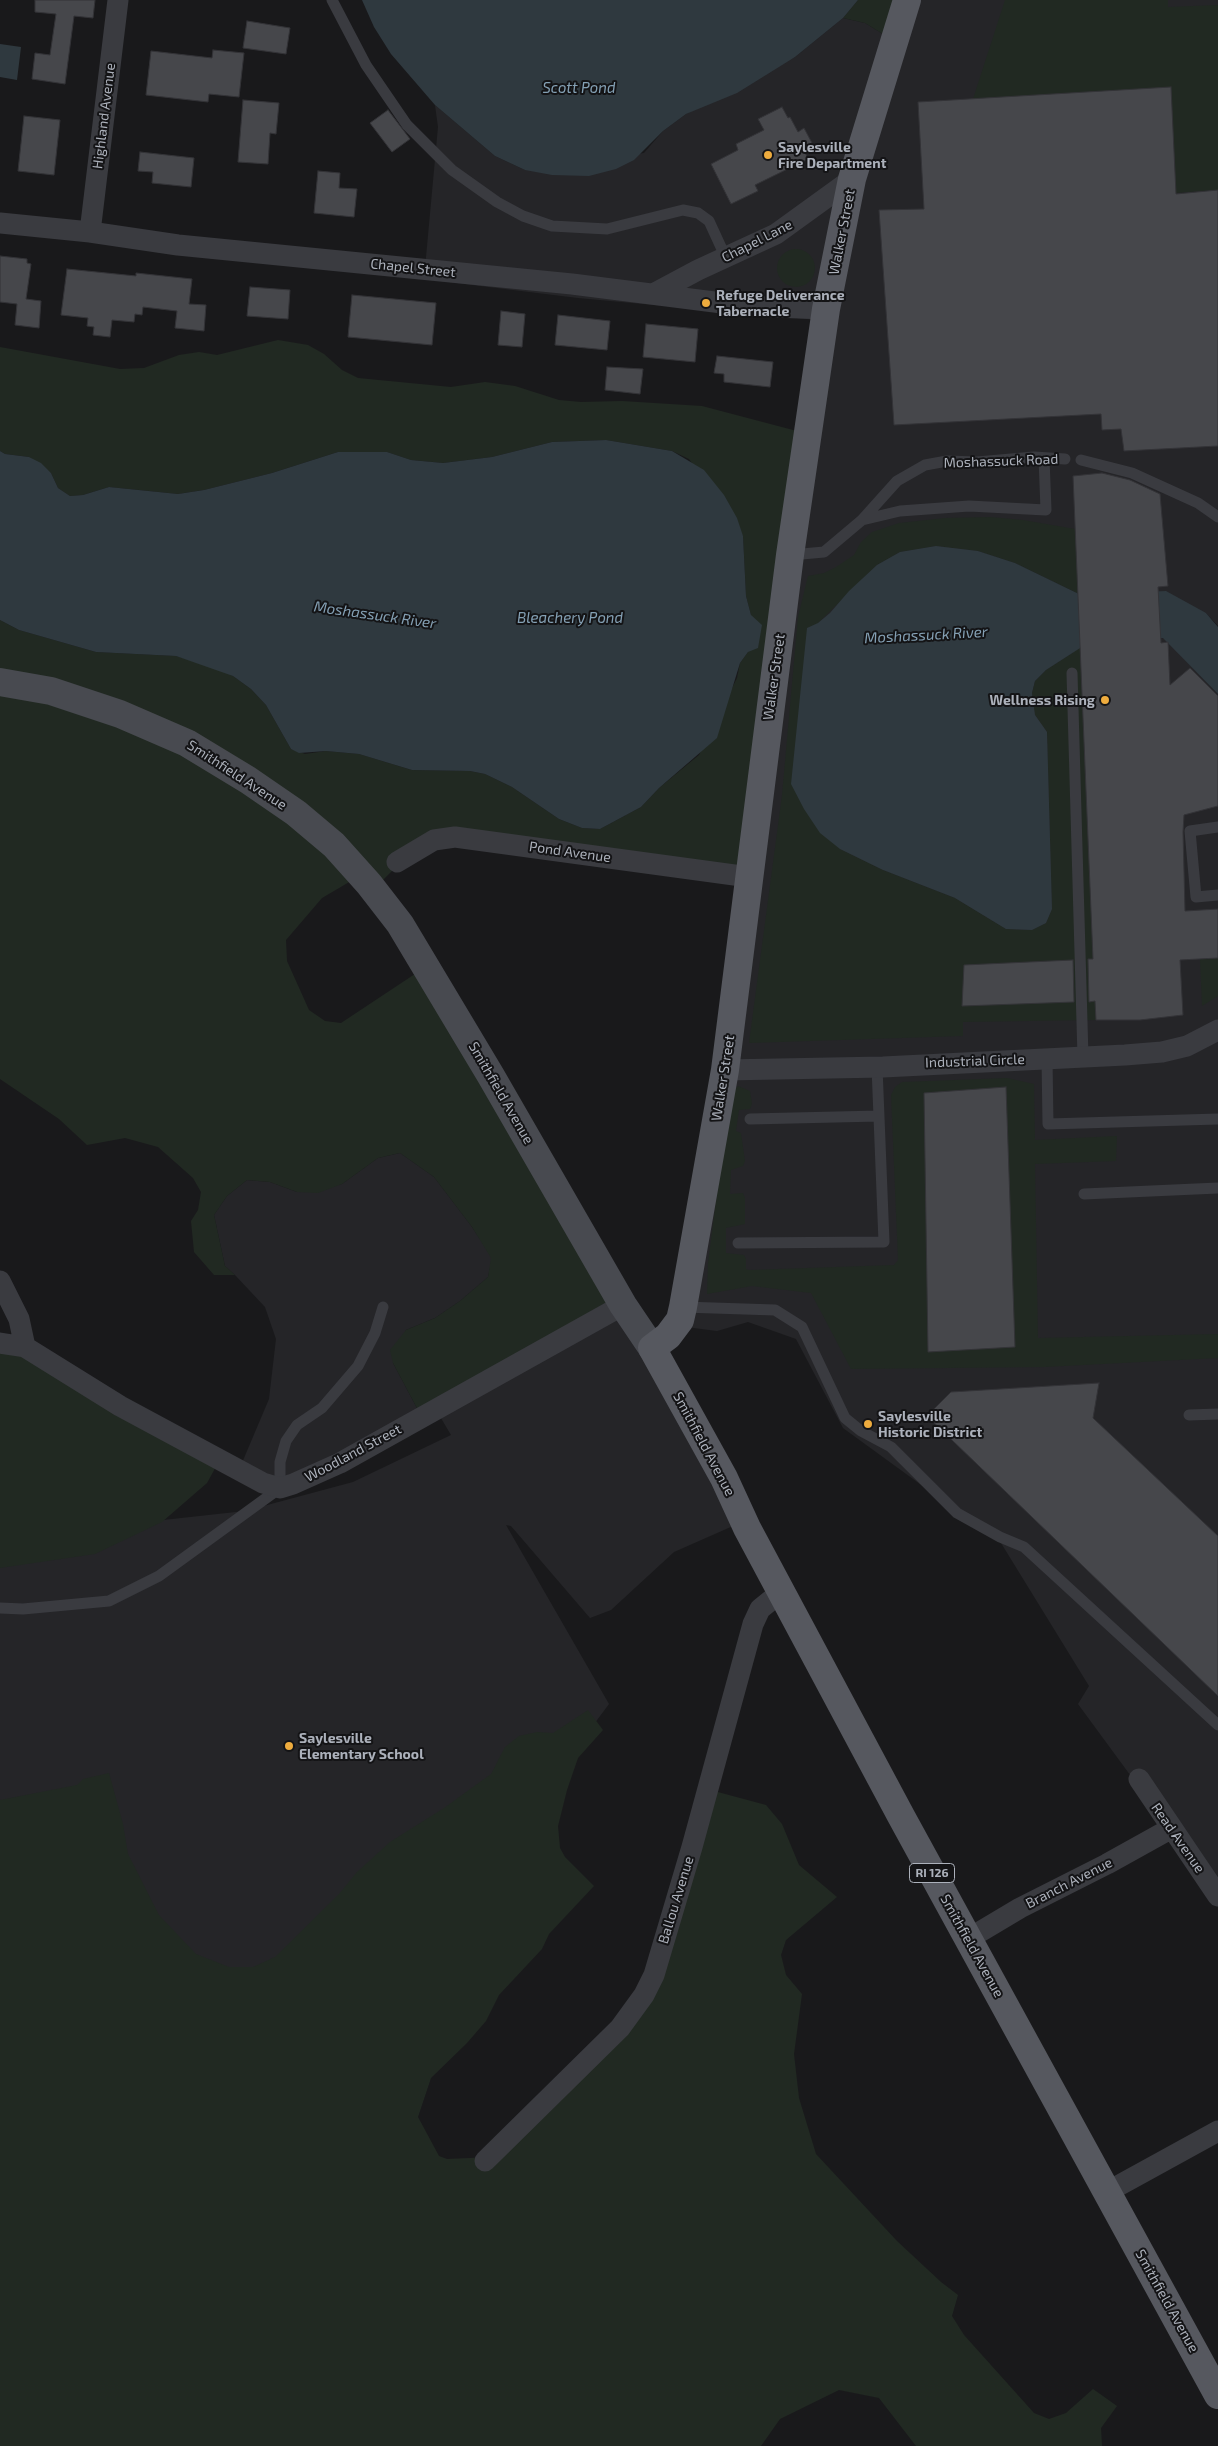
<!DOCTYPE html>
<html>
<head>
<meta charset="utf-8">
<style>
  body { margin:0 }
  canvas { display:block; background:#19191b }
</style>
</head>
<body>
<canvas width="1218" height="2446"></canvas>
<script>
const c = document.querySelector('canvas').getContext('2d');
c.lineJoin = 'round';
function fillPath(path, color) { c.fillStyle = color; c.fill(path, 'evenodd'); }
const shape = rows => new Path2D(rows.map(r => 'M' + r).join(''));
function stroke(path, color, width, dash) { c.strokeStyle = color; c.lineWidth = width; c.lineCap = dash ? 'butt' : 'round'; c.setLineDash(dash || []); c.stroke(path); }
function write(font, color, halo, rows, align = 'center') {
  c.font = font + ' "Exo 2",sans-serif'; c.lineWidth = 4; c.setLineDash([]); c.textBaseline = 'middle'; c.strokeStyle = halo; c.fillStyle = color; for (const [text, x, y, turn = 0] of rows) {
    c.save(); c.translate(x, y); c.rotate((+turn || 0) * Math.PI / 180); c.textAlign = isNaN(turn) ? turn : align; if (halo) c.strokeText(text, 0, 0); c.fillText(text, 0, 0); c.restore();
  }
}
const built = shape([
  [915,0,1218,0,1218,626,1206,613,1081,595,1015,563,978,551,883,870,955,898,1046,670,1088,643,1164,638,1218,694,1218,1891,1216,1892,1078,1704,1089,1686,1001,1543,843,1428,796,1339,748,1322,717,1331,686,1327,828,321,578,298,424,279,438,127,435,105,495,156,525,170,644,153,663,131,686,114,795,57,843,18,865,23,901,45],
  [400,1153,434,1177,472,1227,492,1258,488,1277,460,1301,435,1318,406,1330,393,1363,419,1412,303,1483,239,1470,269,1399,276,1339,265,1307,235,1275,225,1266,214,1215,227,1196,247,1180,270,1182,297,1192,342,1184,378,1158],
  [624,1306,742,1522,674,1552,611,1610,590,1618,511,1526,506,1525,609,1704,521,1822,209,2017,0,1809,0,1538,245,1511,353,1482,451,1435,438,1413]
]);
const green = shape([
  [858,0,915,0,901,45,865,23,843,18],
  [1005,0,1168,0,1168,7,1218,5,1218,190,1001,205,1127,173,1175,170,1171,88,973,99],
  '777 268a19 19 0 1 1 38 0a19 19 0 1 1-38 0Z',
  [278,340,308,345,324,354,342,370,358,378,451,387,485,382,515,386,559,400,581,402,622,401,702,406,812,435,752,871,449,837,415,848,380,883,356,878,322,898,286,940,287,961,309,1010,325,1021,341,1023,424,968,619,1295,419,1412,393,1363,390,1350,406,1330,435,1318,460,1301,488,1277,491,1258,472,1227,434,1177,400,1153,378,1158,342,1184,318,1193,297,1192,270,1182,247,1180,227,1196,214,1215,225,1266,235,1275,214,1275,194,1252,191,1221,198,1210,201,1192,193,1178,158,1147,125,1138,87,1145,59,1119,0,1079,0,620,19,630,96,652,176,656,215,668,233,676,251,689,266,705,291,749,305,754,326,751,359,754,412,770,470,771,485,774,512,787,559,819,582,828,600,829,641,807,659,788,699,755,737,678,740,663,748,652,751,615,746,596,743,536,689,459,672,451,606,440,552,442,492,457,443,463,411,460,387,452,338,452,272,473,204,490,178,494,109,487,83,495,70,496,58,488,51,473,29,457,5,454,0,451,0,347,120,369,144,368,179,355,199,352,217,355],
  [990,517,1023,520,1075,529,1081,595,1015,563,978,551,936,546,900,552,877,565,818,623,840,849,883,870,955,898,1006,929,1032,930,1046,923,1052,909,1047,732,1035,715,1032,693,1035,681,1046,670,1080,648,1096,1020,963,1022,963,1036,749,1043,782,795,798,617,808,576,824,573,836,567,854,555,861,542,872,532,899,523,945,518],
  [1218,958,1218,996,1202,1006,1200,959],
  [1007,1078,1034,1084,1035,1140,1117,1136,1116,1161,1035,1164,1038,1338,1218,1334,1218,1358,1045,1367,851,1369,811,1293,752,1286,707,1294,708,1263,717,1193,733,1091,738,1086,750,1091,752,1104,750,1109,739,1110,736,1131,741,1133,745,1161,743,1166,731,1170,730,1194,743,1193,745,1198,745,1224,726,1228,726,1253,744,1255,746,1259,746,1269,749,1270,894,1265,898,1260,891,1095,895,1087,902,1082],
  [15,1346,218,1463,207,1483,162,1522,95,1554,0,1568,0,1350],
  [588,1710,603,1730,578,1758,567,1790,558,1826,560,1848,565,1857,594,1886,549,1934,542,1949,499,1995,486,2021,467,2043,431,2078,418,2117,439,2156,447,2159,492,2157,655,1986,714,1791,766,1805,782,1824,799,1865,837,1897,786,1940,781,1955,786,1975,802,1994,794,2054,799,2098,816,2154,897,2241,941,2282,958,2295,952,2316,964,2335,1034,2413,1049,2419,1066,2413,1093,2389,1117,2406,1101,2428,1102,2446,916,2446,879,2398,839,2390,780,2419,761,2446,0,2446,0,1800,77,1785,83,1779,109,1773,123,1824,128,1854,159,1915,196,1954,229,1967,253,1967,275,1957,339,1894,357,1872,390,1842,444,1808,491,1774,505,1747,519,1736,537,1732,553,1733]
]);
const water = shape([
  [362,0,858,0,843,18,795,57,737,93,686,114,663,131,634,160,616,169,589,176,552,175,525,170,495,156,435,105,391,54,374,27],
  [0,44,21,47,17,80,0,77],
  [606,440,672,451,704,470,724,495,737,518,743,536,746,596,751,615,762,625,758,648,748,652,740,663,717,738,659,788,641,807,600,829,582,828,559,819,512,787,485,774,470,771,412,770,359,754,326,751,299,753,291,749,266,705,251,689,233,676,176,656,96,652,19,630,0,620,0,451,5,454,29,457,41,463,51,473,58,488,70,496,83,495,109,487,178,494,204,490,272,473,338,452,387,452,411,460,443,463,492,457,552,442],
  [936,546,978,551,1015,563,1081,595,1166,591,1206,613,1218,627,1218,694,1163,638,1088,643,1046,670,1035,681,1032,693,1035,715,1047,732,1052,909,1046,923,1032,930,1006,929,955,898,883,870,840,849,820,833,804,809,791,784,807,628,818,623,830,613,849,591,877,565,900,552]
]);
const building = shape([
  [35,0,95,0,93,18,74,16,65,84,32,79,35,53,50,55,56,14,35,12,35,0],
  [247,21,290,28,286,54,243,48,247,21],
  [213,50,244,53,239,97,209,94,208,102,146,95,151,51,212,58,213,50],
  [1171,87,1176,194,1218,190,1218,446,1124,451,1121,429,1102,430,1101,414,894,425,879,210,924,209,918,102,1171,87],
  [243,100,279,103,276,134,270,133,268,164,238,162,243,100],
  [782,107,788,118,790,117,798,132,804,128,812,143,803,148,808,159,755,185,758,191,731,204,711,164,738,150,736,144,764,130,758,119,782,107],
  [388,110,410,139,392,152,370,123,388,110],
  [24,116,60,120,54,175,18,171,24,116],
  [140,152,194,158,191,187,152,183,153,172,138,171,140,152],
  [318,171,340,173,339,188,357,189,354,217,314,213,318,171],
  [0,256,27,259,27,263,31,264,26,299,41,301,39,328,15,325,17,304,0,302,0,256],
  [67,269,136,276,136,273,192,279,189,304,206,305,204,331,175,328,177,311,143,307,142,315,135,314,134,322,112,320,110,337,93,335,94,327,87,326,88,318,61,315,67,269],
  [250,287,290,290,288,319,247,316,250,287],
  [352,295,436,303,432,345,348,337,352,295],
  [501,311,525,314,522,347,498,345,501,311],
  [558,315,610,321,607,350,555,345,558,315],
  [646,324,698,329,695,362,643,357,646,324],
  [717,356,773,362,770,387,724,382,724,374,714,373,717,356],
  [607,367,643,369,640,394,605,390,607,367],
  [1102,473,1130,480,1160,494,1168,586,1158,587,1161,643,1168,642,1170,685,1190,668,1218,696,1218,806,1184,815,1183,832,1185,911,1218,909,1218,958,1180,960,1183,1015,1140,1020,1096,1020,1095,1001,1089,1002,1088,959,1093,959,1073,476,1102,473],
  [1073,960,1074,1002,962,1006,964,965,1073,960],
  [1006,1087,1015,1347,928,1352,924,1093,1006,1087],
  [1099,1383,1093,1418,1218,1536,1218,1696,927,1416,951,1392,1099,1383]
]);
const service = shape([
  [332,0,366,65,407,125,452,170,497,202,523,216,552,226,607,229,683,210,698,213,709,221,726,258],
  [1081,460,1132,473,1198,503,1218,517],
  [862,520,900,511,969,506,1046,510,1044,458],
  [791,555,824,552,862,520,897,481,925,465,947,461,977,462,1034,457,1065,459],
  [1072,673,1083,1057],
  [1218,827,1190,831,1196,897,1218,895],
  [1047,1059,1048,1124,1218,1119],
  [750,1119,879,1116],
  [1084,1194,1218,1188],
  [738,1243,884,1242,877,1067],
  [683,1307,775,1310,802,1327,845,1418,861,1431,891,1447,957,1513,1000,1537,1024,1547,1218,1725],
  [1189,1415,1218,1414],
  [0,1608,23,1609,109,1601,159,1576,280,1488,280,1462,286,1441,297,1425,322,1408,358,1366,375,1333,383,1307]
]);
const minor = shape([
  [0,223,90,232,178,245,572,284,746,306,826,309],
  [90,232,118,0],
  [655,293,698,270,776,234,852,179],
  [397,862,434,840,455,837,749,877],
  [725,1070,883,1067,1125,1055,1162,1052,1187,1046,1218,1030],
  [0,1281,19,1319,25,1347],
  [0,1343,25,1347,120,1406,263,1483,280,1488,293,1484,340,1463,623,1305],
  [1139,1779,1218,1896],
  [968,1939,1020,1908,1107,1864,1170,1829],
  [485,2161,620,2028,644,1995,654,1975,692,1847,753,1624,760,1609,781,1592],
  [1107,2192,1218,2131]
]);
const secondary = shape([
  [0,682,51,691,120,714,187,743,248,780,296,813,334,845,369,884,400,924,491,1076,623,1305,652,1348]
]);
const primary = shape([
  [907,0,852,179,826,309,790,555,725,1070,683,1307,680,1320,668,1336,652,1348,724,1478,747,1528,901,1816,1218,2395]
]);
const markers = [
  [768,155,5,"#eeac3e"],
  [706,303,5,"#eeac3e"],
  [1105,700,5,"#eeac3e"],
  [868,1424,5,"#eeac3e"],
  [289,1746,5,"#eeac3e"]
];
const shields = [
  [932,1873,45]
];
const shieldNames = [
  ["RI 126",932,1873]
];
const streetNames = [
  ["Highland Avenue",104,116,-83],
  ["Walker Street",842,232,-79],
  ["Chapel Lane",757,241,-27],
  ["Chapel Street",413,268,6],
  ["Moshassuck Road",1001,461,-2],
  ["Walker Street",774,677,-82],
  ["Smithfield Avenue",237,775,33],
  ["Pond Avenue",570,852,8],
  ["Industrial Circle",975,1061,-2],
  ["Walker Street",723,1078,-81],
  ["Smithfield Avenue",501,1093,60],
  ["Smithfield Avenue",704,1444,62],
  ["Woodland Street",353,1453,-28],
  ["Read Avenue",1178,1838,55],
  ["Branch Avenue",1069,1883,-27],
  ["Ballou Avenue",676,1900,-73],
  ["Smithfield Avenue",972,1946,61],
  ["Smithfield Avenue",1167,2301,61]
];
const poiNames = [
  ["Saylesville",778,147],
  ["Fire Department",778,163],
  ["Refuge Deliverance",716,295],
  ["Tabernacle",716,311],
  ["Wellness Rising",1095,700,"right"],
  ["Saylesville",878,1416],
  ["Historic District",878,1432],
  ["Saylesville",299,1738],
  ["Elementary School",299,1754]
];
const waterNames = [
  ["Scott Pond",579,88],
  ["Moshassuck River",375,615,8],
  ["Bleachery Pond",570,618],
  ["Moshassuck River",926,635,-3]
];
fillPath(built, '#252528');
fillPath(green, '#212922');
fillPath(water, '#2f393f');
fillPath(building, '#46474b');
stroke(building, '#333337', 1);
stroke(service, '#3a3b40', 11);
stroke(minor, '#3a3b40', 21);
stroke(secondary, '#484a50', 28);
stroke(primary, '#56585f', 28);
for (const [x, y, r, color] of markers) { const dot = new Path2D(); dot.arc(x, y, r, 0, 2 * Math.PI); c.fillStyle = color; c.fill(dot); stroke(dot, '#141416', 2); }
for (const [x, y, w] of shields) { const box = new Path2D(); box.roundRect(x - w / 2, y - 9.5, w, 19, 4); c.fillStyle = '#141416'; c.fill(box); stroke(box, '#acb1bb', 1); }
write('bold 12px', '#acb1bb', null, shieldNames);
write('14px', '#acb1bb', '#141416', streetNames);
write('bold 14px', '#acb1bb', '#141416', poiNames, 'left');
write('italic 15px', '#84a0b4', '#141416', waterNames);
</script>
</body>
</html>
